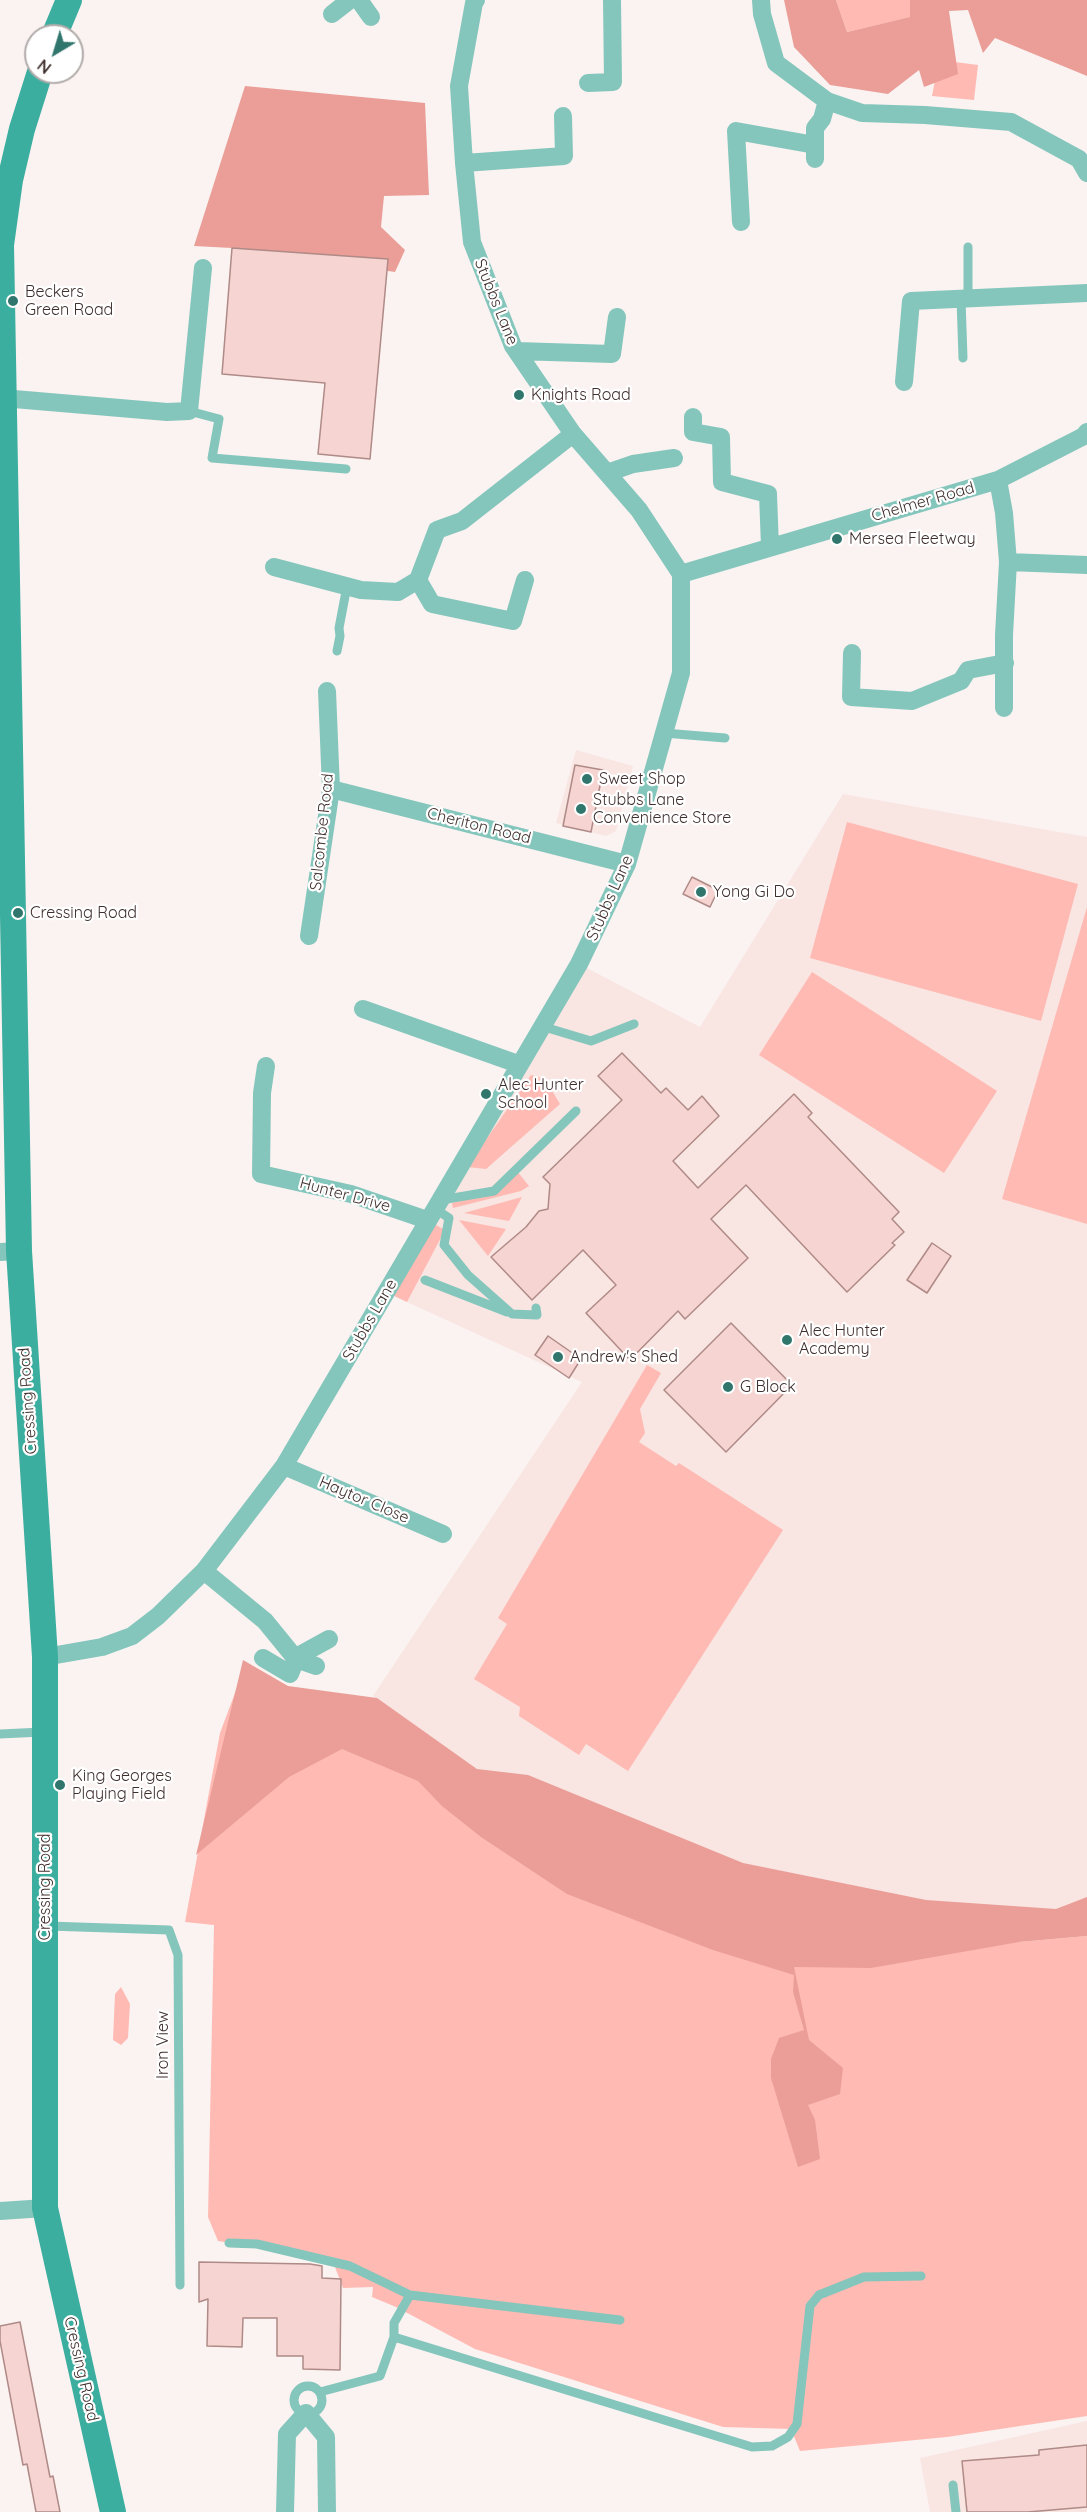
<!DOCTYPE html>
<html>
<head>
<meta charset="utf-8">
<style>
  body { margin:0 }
  #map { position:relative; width:1087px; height:2512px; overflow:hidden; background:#fbf3f2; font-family:Quicksand,sans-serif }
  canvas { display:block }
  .north { position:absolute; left:24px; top:24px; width:60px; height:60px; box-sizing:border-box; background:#fff; border:2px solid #b2acab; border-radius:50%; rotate:218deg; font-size:16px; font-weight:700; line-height:24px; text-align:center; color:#3f302e }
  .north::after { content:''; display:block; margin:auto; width:21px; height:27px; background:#30766d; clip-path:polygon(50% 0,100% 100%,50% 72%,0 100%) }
</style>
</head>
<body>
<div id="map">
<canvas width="1087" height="2512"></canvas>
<div class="north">N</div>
</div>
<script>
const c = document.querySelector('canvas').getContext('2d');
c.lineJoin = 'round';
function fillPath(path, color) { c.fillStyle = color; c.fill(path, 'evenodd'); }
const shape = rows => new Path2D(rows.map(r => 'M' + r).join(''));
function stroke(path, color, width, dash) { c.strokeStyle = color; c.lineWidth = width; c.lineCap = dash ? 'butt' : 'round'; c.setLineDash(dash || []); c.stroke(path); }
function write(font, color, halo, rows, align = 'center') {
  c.font = font + ' Quicksand,sans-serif'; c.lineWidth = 4.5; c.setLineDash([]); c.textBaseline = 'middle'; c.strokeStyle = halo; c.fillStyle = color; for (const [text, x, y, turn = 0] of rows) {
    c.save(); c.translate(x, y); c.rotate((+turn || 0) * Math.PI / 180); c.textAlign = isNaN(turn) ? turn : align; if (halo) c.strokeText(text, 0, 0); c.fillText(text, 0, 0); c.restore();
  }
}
const built = shape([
  [576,750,633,766,616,831,606,836,556,823],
  [843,794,1087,837,1087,1904,936,1931,523,1801,373,1696,582,1382,385,1292,579,964,700,1027],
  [1087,2421,1087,2512,930,2512,920,2458]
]);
const green = shape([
  [836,0,910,0,911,17,847,32],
  [939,60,978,65,974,100,932,96],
  [847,822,1078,884,1041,1021,810,958],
  [1087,907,1087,1224,1002,1199],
  [812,972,997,1091,944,1173,759,1055],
  [531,1075,545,1079,560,1104,486,1169,467,1167],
  [517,1171,529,1186,521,1191,453,1208,452,1203,495,1192],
  [522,1197,509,1221,464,1213],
  [459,1220,506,1229,488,1256],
  [434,1224,445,1230,407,1302,390,1294],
  [647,1365,661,1373,640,1409,645,1433,639,1442,676,1466,679,1463,783,1530,628,1771,586,1744,579,1755,519,1716,520,1707,474,1679,507,1624,498,1618],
  [244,1669,638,1903,1019,1942,1087,1936,1087,2416,947,2437,800,2451,791,2429,723,2427,475,2349,396,2307,372,2297,373,2287,343,2288,332,2259,218,2241,208,2217,214,1925,185,1922,220,1733],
  [121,1987,130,2004,128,2038,121,2045,113,2040,115,1994]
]);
const forest = shape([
  [784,0,836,0,847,32,910,17,910,0,1087,0,1087,76,995,38,983,53,968,10,949,11,958,74,924,87,919,70,888,94,830,85,794,47],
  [245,86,425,103,429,195,384,196,381,227,405,250,395,272,232,248,194,246],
  [243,1660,288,1686,377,1698,477,1769,528,1775,743,1863,926,1900,1056,1909,1087,1897,1087,1936,1019,1942,871,1968,794,1967,809,2040,843,2068,840,2094,808,2105,815,2120,820,2159,798,2167,771,2078,771,2059,779,2038,804,2030,793,1992,794,1975,713,1950,567,1894,481,1837,442,1806,418,1781,342,1749,289,1777,196,1855]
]);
const building = shape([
  [232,248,388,259,370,459,318,454,325,383,222,374,232,248],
  [575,765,603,770,591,832,563,826,575,765],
  [692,877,718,890,710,907,683,894,692,877],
  [622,1053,661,1093,666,1088,688,1110,702,1096,719,1116,673,1161,698,1188,794,1094,812,1113,808,1117,899,1212,892,1219,904,1232,892,1243,895,1245,847,1292,746,1185,711,1219,748,1258,685,1319,678,1311,630,1360,586,1313,616,1285,583,1250,532,1300,491,1257,526,1227,539,1211,548,1209,550,1184,543,1177,622,1100,598,1076,622,1053],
  [932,1243,951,1256,927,1293,907,1280,932,1243],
  [731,1323,792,1385,726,1452,664,1390,731,1323],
  [548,1336,581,1359,569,1378,535,1355,548,1336],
  [199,2262,310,2264,322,2266,322,2278,341,2279,340,2370,303,2369,303,2356,277,2356,277,2318,243,2318,242,2347,207,2346,208,2299,199,2302,199,2262],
  [20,2322,50,2477,53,2476,60,2512,36,2512,27,2464,23,2465,0,2341,0,2326,20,2322],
  [1087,2445,1087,2507,1028,2512,967,2512,962,2461,1039,2455,1039,2450,1087,2445]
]);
const lane = shape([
  [968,247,968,299],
  [961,299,963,358],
  [189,411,219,419,212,458,346,469],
  [337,651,340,636,339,628,347,586],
  [664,733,725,738],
  [541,1026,591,1041,634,1024],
  [441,1200,494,1191,576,1111],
  [434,1208,449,1218,444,1245,468,1275,512,1314,537,1315,536,1308],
  [425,1280,507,1312],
  [0,1734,42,1732],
  [48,1926,169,1930,178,1955,180,2285],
  [229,2243,257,2244,350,2266,410,2295],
  [394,2337,394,2323,410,2295,620,2320],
  '294 2400a14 14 0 1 1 28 0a14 14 0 1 1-28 0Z',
  [320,2392,380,2376,394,2337,752,2447,772,2446,788,2437,797,2424,810,2306,819,2295,864,2277,921,2276],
  [953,2485,956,2512]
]);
const street = shape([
  [359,0,371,17],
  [761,0,762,14,776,63,827,101,862,113,925,115,1011,122,1079,159,1087,173],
  [332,14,350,0],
  [588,83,613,82,612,0],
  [815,159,815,128,822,119,827,101],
  [464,163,564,156,563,116],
  [741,222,736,131,815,145],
  [517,351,612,354,617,317],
  [904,382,911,301,1087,293],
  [2,398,167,412,189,411,203,268],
  [693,417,693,432,721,437,722,482,768,494,770,547],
  [607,473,633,464,674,458],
  [998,480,1004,513,1008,562,1004,635,1004,708],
  [1008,562,1087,565],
  [274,567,361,590,398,592,418,580,437,530,462,521,573,434],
  [681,574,998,480,1084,436,1087,432],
  [418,580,432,604,513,621,525,580],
  [852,653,851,697,912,701,961,681,968,670,1005,663],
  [331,789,627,864],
  [309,936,331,789,327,691],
  [363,1009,518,1064],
  [266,1066,262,1093,261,1174,351,1194,427,1220],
  [0,1252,19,1251],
  [284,1466,443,1534],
  [204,1571,265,1621,296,1659,290,1674,263,1658],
  [45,1657,102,1647,132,1636,158,1616,204,1571,284,1466,579,964,627,864,681,673,681,574,639,510,573,434,513,346,472,242,464,163,459,86,474,3,476,0],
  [296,1659,300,1655,329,1639],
  [296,1659,316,1666],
  [0,2211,45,2208],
  [285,2512,287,2434,306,2413,326,2437,327,2512]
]);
const secondary = shape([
  [54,36,69,0],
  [40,72,22,129,10,180,1,245,19,1251,45,1657,45,2208,113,2512]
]);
const markers = [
  [13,301,6,"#30766d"],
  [519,395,6,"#30766d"],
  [837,539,6,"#30766d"],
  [587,779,6,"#30766d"],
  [581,809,6,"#30766d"],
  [701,892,6,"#30766d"],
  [18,913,6,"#30766d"],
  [486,1094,6,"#30766d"],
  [787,1340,6,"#30766d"],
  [558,1357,6,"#30766d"],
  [728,1387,6,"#30766d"],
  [60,1785,6,"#30766d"]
];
const poiNames = [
  ["Beckers",25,292],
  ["Green Road",25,310],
  ["Knights Road",531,395],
  ["Mersea Fleetway",849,539],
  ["Sweet Shop",599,779],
  ["Stubbs Lane",593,800],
  ["Convenience Store",593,818],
  ["Yong Gi Do",713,892],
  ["Cressing Road",30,913],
  ["Alec Hunter",498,1085],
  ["School",498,1103],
  ["Alec Hunter",799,1331],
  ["Academy",799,1349],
  ["Andrew's Shed",570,1357],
  ["G Block",740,1387],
  ["King Georges",72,1776],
  ["Playing Field",72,1794]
];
const streetNames = [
  ["Stubbs Lane",496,302,68],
  ["Chelmer Road",923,502,-16],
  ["Cheriton Road",479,826,14],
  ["Salcombe Road",322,832,-84],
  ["Stubbs Lane",610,898,-66],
  ["Hunter Drive",345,1195,15],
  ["Stubbs Lane",370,1320,-60],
  ["Cressing Road",28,1401,-94],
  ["Haytor Close",364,1500,23],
  ["Cressing Road",45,1887,-90],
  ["Iron View",163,2045,-90],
  ["Cressing Road",81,2369,77]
];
fillPath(built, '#f9e5e2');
fillPath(green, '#ffbab3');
fillPath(forest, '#ea9e97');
fillPath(building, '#f5d4d1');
stroke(building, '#af8a86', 1.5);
stroke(lane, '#85c6bc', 9);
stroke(street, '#85c6bc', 18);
stroke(secondary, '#3cae9f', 26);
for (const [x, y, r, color] of markers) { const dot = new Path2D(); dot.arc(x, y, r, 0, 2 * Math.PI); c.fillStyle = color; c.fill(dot); stroke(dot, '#fff', 2); }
write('16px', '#3f302e', '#fff', poiNames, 'left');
write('16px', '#3f302e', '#fff', streetNames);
</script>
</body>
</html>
